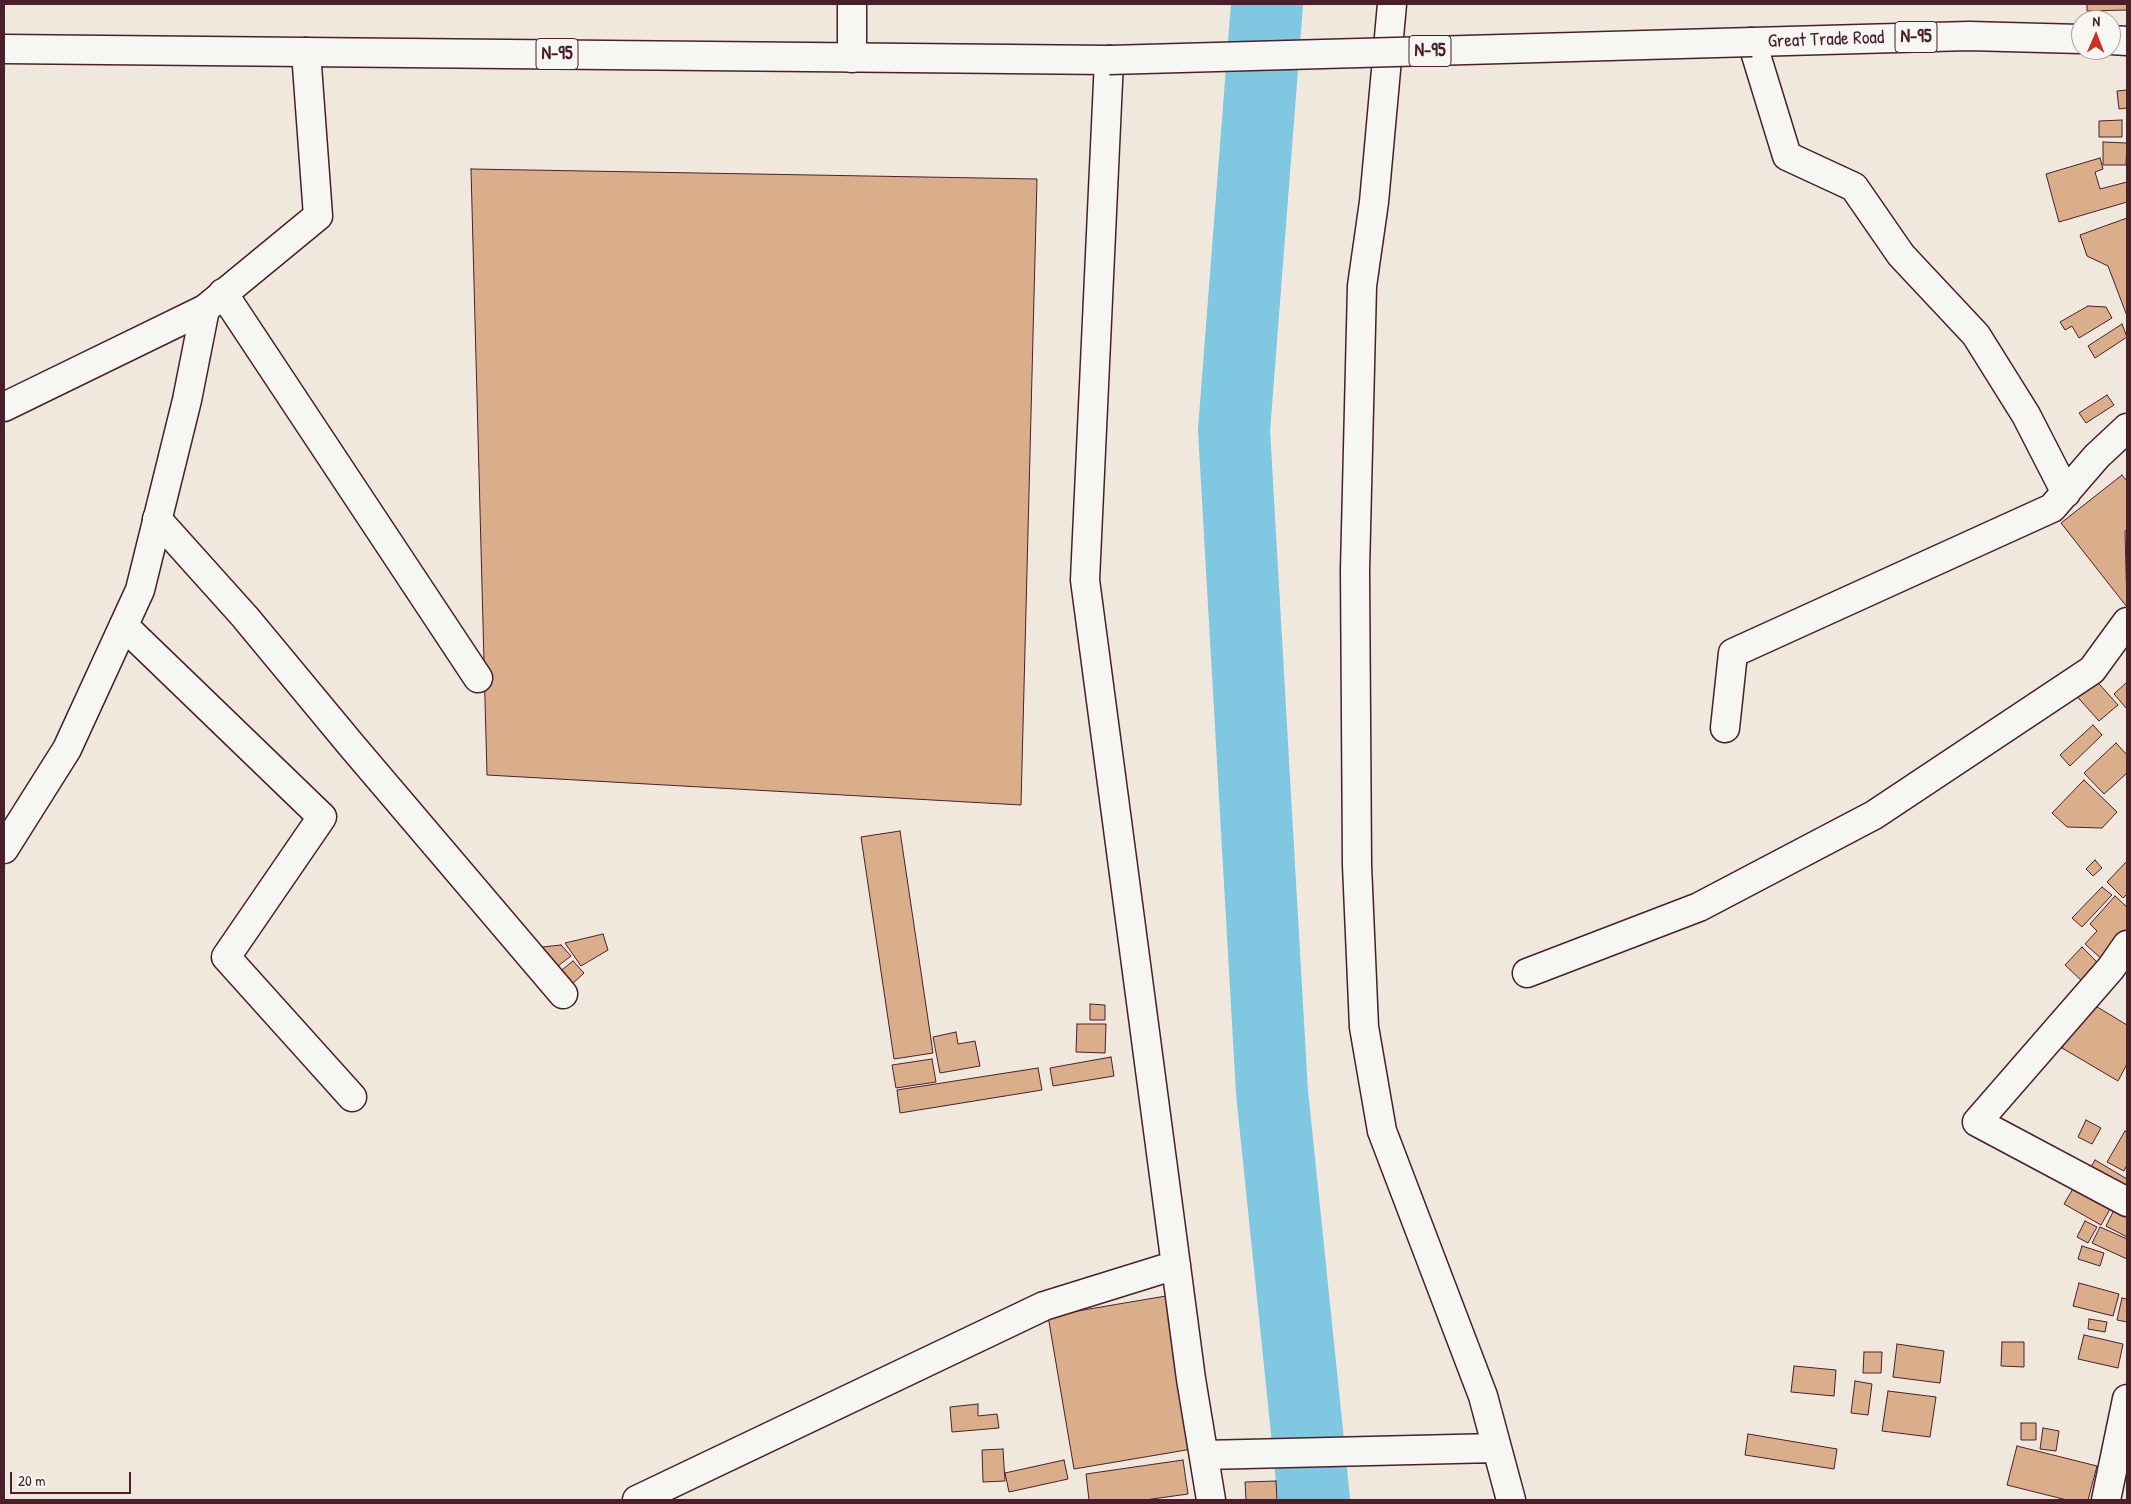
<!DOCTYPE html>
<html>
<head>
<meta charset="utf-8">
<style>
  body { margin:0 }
  #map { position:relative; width:2131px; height:1504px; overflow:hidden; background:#f0e8dd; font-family:"Patrick Hand",sans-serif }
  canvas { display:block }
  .frame { position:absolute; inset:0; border:5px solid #4a1f2b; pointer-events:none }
  .north { position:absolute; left:2071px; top:10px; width:50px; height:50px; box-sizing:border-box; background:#f6f6f2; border:1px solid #b1a0a2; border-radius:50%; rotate:1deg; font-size:14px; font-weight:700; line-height:20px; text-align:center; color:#4a1f2b }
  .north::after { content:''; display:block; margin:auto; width:18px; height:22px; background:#c8321e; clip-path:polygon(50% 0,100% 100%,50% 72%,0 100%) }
  .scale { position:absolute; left:10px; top:1472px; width:121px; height:22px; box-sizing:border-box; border:2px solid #4a1f2b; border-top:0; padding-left:6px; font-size:15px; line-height:18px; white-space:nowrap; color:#4a1f2b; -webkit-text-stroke:4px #f6f6f2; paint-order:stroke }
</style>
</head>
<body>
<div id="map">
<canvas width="2131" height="1504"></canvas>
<div class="frame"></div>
<div class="north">N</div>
<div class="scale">20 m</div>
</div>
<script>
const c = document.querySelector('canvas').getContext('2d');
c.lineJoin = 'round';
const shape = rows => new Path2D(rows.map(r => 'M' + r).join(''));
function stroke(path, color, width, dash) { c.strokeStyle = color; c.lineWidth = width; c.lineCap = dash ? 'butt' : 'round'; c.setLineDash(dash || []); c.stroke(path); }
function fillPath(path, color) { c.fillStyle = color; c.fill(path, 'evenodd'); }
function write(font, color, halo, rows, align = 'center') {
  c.font = font + ' "Patrick Hand",sans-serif'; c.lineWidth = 4; c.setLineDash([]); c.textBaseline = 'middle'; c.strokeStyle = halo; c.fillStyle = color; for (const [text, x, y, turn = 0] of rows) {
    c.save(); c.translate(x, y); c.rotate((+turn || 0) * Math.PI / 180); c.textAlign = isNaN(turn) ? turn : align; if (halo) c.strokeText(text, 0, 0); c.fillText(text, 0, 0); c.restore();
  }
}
const river = shape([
  [1267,4,1234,430,1272,1092,1314,1500]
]);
const building = shape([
  [2087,4,2127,4,2127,10,2087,11,2087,4],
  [2127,90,2127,108,2119,109,2117,91,2127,90],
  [2122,120,2122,137,2099,137,2099,121,2122,120],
  [2103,142,2127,143,2126,165,2103,165,2103,142],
  [2100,158,2103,169,2095,172,2100,189,2127,182,2127,202,2059,222,2046,174,2100,158],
  [471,169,1037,179,1021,805,487,775,471,169],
  [2127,218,2127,316,2108,266,2087,256,2080,235,2127,218],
  [2088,306,2106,307,2112,318,2079,338,2072,326,2065,330,2060,322,2088,306],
  [2122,324,2127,337,2095,358,2088,346,2122,324],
  [2107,395,2114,405,2086,423,2079,413,2107,395],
  [2122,475,2127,481,2127,530,2125,531,2127,607,2061,523,2122,475],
  [2092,676,2118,705,2099,721,2073,692,2092,676],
  [2127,682,2127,709,2114,694,2127,682],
  [2093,725,2102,735,2070,766,2060,755,2093,725],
  [2116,743,2127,755,2127,773,2104,794,2084,773,2116,743],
  [2084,780,2117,812,2102,828,2067,827,2052,813,2084,780],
  [900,831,933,1053,894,1059,861,837,900,831],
  [2095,860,2102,868,2093,876,2086,869,2095,860],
  [2127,861,2127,894,2123,898,2107,882,2127,861],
  [2102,887,2112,895,2082,927,2072,918,2102,887],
  [2115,896,2127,907,2127,936,2104,961,2085,944,2097,931,2090,924,2115,896],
  [603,934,608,950,581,966,565,943,603,934],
  [561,945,571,956,554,969,533,948,561,945],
  [2082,947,2100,965,2083,982,2065,965,2082,947],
  [573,961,584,973,570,986,558,973,573,961],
  [2089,1002,2127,1025,2127,1064,2118,1081,2062,1048,2089,1002],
  [1090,1004,1105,1005,1105,1020,1090,1020,1090,1004],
  [1077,1024,1106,1024,1105,1053,1076,1052,1077,1024],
  [956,1032,958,1044,975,1041,980,1066,940,1073,933,1037,956,1032],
  [1111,1057,1114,1076,1053,1086,1050,1068,1111,1057],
  [932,1059,936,1082,896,1088,892,1065,932,1059],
  [1038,1068,1042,1090,900,1113,897,1090,1038,1068],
  [2086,1120,2101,1128,2092,1144,2078,1137,2086,1120],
  [2125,1131,2127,1133,2127,1165,2124,1171,2107,1162,2125,1131],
  [2095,1160,2127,1179,2127,1194,2088,1172,2095,1160],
  [2077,1182,2114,1202,2101,1225,2064,1204,2077,1182],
  [2117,1204,2127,1209,2127,1237,2106,1226,2117,1204],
  [2085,1221,2097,1227,2088,1243,2077,1237,2085,1221],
  [2100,1227,2127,1239,2127,1259,2092,1243,2100,1227],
  [2082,1246,2104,1253,2100,1266,2078,1259,2082,1246],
  [2079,1283,2119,1294,2113,1316,2073,1306,2079,1283],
  [1166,1296,1192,1449,1074,1469,1048,1316,1166,1296],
  [2122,1298,2127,1299,2127,1322,2117,1320,2122,1298],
  [2089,1319,2107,1322,2105,1332,2088,1329,2089,1319],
  [2084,1335,2123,1344,2118,1368,2078,1359,2084,1335],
  [2002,1342,2024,1342,2024,1367,2001,1366,2002,1342],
  [1897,1344,1944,1351,1940,1383,1893,1377,1897,1344],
  [1864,1352,1882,1352,1881,1373,1863,1373,1864,1352],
  [1794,1366,1836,1370,1834,1396,1791,1392,1794,1366],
  [1855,1381,1872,1384,1868,1415,1851,1413,1855,1381],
  [1888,1391,1936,1397,1930,1437,1882,1431,1888,1391],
  [978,1404,978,1416,997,1414,999,1428,952,1432,950,1407,978,1404],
  [2021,1423,2036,1423,2036,1440,2021,1440,2021,1423],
  [2043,1428,2059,1431,2056,1451,2040,1449,2043,1428],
  [1748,1434,1837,1449,1834,1469,1745,1455,1748,1434],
  [2017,1446,2097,1466,2088,1500,2067,1500,2007,1485,2017,1446],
  [1003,1449,1005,1481,983,1482,982,1450,1003,1449],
  [1064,1460,1068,1479,1009,1492,1005,1473,1064,1460],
  [1183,1460,1188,1494,1145,1500,1089,1500,1086,1474,1183,1460],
  [1276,1481,1277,1500,1246,1500,1245,1482,1276,1481]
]);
const minor = shape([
  [1392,4,1374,202,1362,286,1355,570,1357,865,1364,1027,1382,1131,1483,1396,1511,1500],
  [1752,42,1787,156,1854,187,1901,255,1976,335,2026,415,2066,493],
  [852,58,852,4],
  [1109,60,1085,580,1191,1379,1211,1500],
  [223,293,478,678],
  [4,407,205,309],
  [157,519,245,617,352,746,563,994],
  [124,626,322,817,226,957,352,1097],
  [1725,728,1733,653,2052,508,2097,456,2127,428],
  [2127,945,2111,968,1977,1122,2127,1202],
  [1527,973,1699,907,1874,815,2092,670,2127,622],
  [1204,1455,1496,1448],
  [637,1500,1044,1306,1176,1265],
  [2106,1500,2127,1399]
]);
const tertiary = shape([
  [4,849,67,749,140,590,187,400,205,309,318,216,306,52]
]);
const primary = shape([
  [2111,40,2127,41],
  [1752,42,1969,36,2081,39],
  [4,49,1109,60]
]);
const primaryBridge = shape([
  [1109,60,1752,42]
]);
const shields = [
  [1916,37,42],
  [1430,51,42],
  [557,54,42]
];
const shieldNames = [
  ["N-95",1916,37],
  ["N-95",1430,51],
  ["N-95",557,54]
];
const streetNames = [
  ["Great Trade Road",1826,40,-2]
];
stroke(river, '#80c7e1', 72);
fillPath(building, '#daae8b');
stroke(building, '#4a1f2b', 1);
stroke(minor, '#4a1f2b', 31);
stroke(tertiary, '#4a1f2b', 31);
stroke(primary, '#4a1f2b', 31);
stroke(minor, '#f6f6f2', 28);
stroke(tertiary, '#f6f6f2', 28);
stroke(primary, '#f6f6f2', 28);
stroke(primaryBridge, '#4a1f2b', 31, []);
stroke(primaryBridge, '#f6f6f2', 28);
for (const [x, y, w] of shields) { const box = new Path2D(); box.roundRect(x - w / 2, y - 15.5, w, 31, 4); c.fillStyle = '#f6f6f2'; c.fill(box); stroke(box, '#4a1f2b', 1); }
write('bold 18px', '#4a1f2b', null, shieldNames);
write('19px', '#4a1f2b', '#f6f6f2', streetNames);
</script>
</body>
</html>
